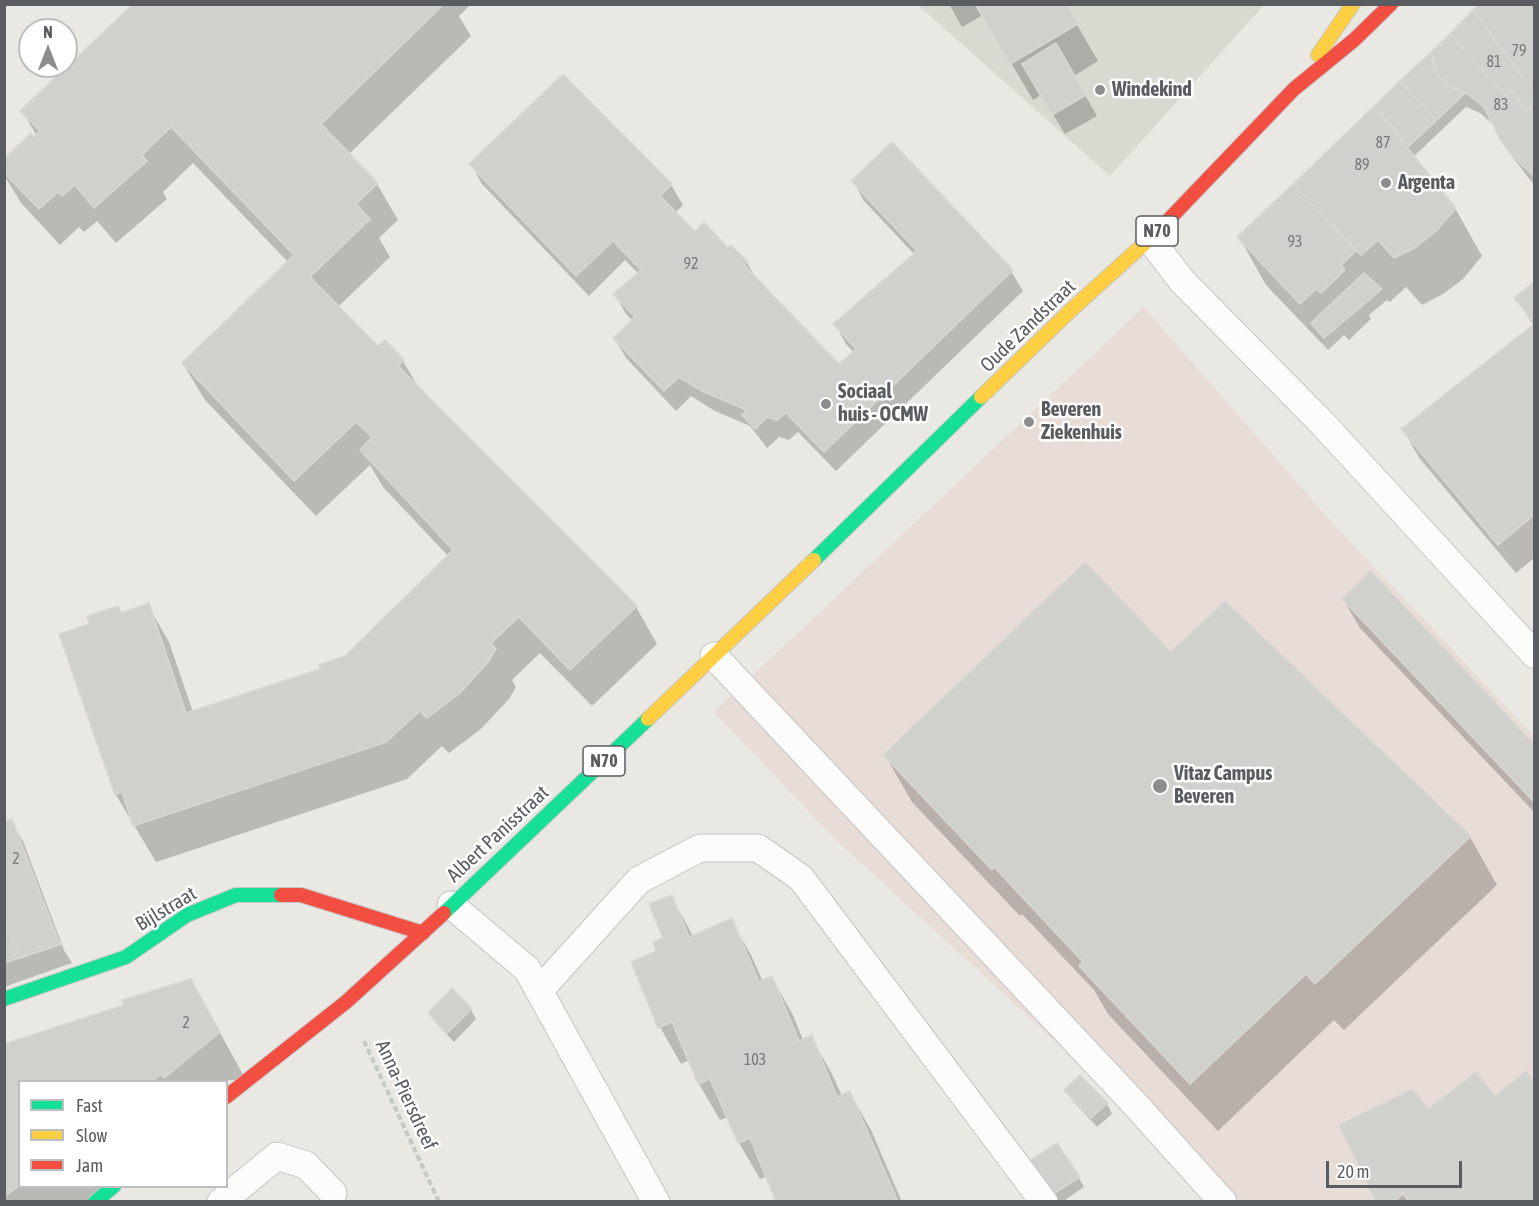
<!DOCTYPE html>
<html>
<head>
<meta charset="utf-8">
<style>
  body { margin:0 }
  #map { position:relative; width:1539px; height:1206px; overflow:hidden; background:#e9e8e3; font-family:"Asap Condensed",sans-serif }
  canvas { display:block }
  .frame { position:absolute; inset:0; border:6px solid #595c60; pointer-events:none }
  .legend { position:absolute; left:18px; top:1080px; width:210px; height:108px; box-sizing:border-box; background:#fff; border:2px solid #bdbebf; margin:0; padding:8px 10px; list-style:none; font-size:18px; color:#595c60 }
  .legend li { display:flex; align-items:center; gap:12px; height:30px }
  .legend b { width:30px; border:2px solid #bdbebf }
  .north { position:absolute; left:18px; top:18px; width:60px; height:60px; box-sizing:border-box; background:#fff; border:2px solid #bdbebf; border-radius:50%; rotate:0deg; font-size:16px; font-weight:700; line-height:24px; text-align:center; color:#595c60 }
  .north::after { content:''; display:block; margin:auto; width:21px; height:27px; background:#8b8d8e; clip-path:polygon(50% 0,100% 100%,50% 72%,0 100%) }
  .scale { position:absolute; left:1326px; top:1161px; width:136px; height:27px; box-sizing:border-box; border:3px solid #595c60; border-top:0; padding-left:8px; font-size:18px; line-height:21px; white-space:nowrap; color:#595c60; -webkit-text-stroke:4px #fff; paint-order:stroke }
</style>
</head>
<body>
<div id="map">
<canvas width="1539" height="1206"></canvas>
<div class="frame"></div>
<ul class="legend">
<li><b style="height:8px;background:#16e098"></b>Fast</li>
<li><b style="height:8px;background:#ffcf43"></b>Slow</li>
<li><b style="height:8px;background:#f24e42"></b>Jam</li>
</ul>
<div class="north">N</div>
<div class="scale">20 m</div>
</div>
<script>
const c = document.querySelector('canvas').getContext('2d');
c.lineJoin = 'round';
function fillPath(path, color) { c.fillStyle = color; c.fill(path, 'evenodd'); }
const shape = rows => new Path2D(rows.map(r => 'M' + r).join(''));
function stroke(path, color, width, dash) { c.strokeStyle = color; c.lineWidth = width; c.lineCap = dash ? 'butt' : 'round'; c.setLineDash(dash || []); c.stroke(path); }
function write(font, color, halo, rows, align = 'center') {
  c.font = font + ' "Asap Condensed",sans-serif'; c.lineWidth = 5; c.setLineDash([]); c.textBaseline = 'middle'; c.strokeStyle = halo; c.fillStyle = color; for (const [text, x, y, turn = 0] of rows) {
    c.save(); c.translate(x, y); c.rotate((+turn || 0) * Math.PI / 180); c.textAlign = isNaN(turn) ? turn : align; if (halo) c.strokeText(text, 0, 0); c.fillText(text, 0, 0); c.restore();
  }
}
const education = shape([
  [918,5,1264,5,1110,176]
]);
const medical = shape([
  [1144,307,1326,516,1534,736,1534,1201,1229,1201,833,837,714,712]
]);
const shadow = shape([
  [135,4,471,4,459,16,471,36,349,154,377,184,398,220,379,238,390,257,338,307,378,348,403,361,420,390,636,607,657,644,592,706,540,653,512,680,516,687,509,699,481,729,449,753,442,746,407,779,156,862,116,795,61,634,148,605,169,642,193,712,322,670,346,658,449,557,383,487,370,465,316,516,205,400,183,364,288,262,193,163,163,192,167,199,116,243,97,221,84,232,79,227,60,245,21,203,4,175,4,161,37,136,22,111],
  [949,4,1065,4,1098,61,1074,76,1097,116,1065,134,1041,95,1033,100,983,15,962,27],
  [1478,4,1534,4,1534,185,1514,159,1497,128,1480,113,1466,107,1413,157,1455,208,1482,256,1463,279,1443,294,1422,305,1406,287,1390,302,1387,300,1369,315,1371,319,1349,340,1344,335,1328,350,1266,285,1239,237,1374,108,1379,113,1380,111,1376,106,1477,9],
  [563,76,671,185,683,205,675,213,695,233,727,250,731,247,747,263,758,282,839,366,854,353,846,344,835,324,915,255,864,201,853,181,1011,271,1023,291,836,471,798,432,789,440,779,437,767,448,750,426,715,411,691,396,676,411,626,358,614,338,633,321,626,314,615,294,639,274,625,260,589,296,482,184,471,164],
  [1534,284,1534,558,1516,573,1420,459,1403,430,1534,326,1516,298],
  [1371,573,1534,746,1534,812,1360,628,1343,599],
  [885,755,1470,837,1497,885,1344,1030,1334,1020,1218,1131,1108,1014,1094,990,1022,914,1020,916,912,802],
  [11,821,23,841,64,950,72,963,4,987,4,824],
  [671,896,693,936,731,920,752,957,763,982,772,978,793,1015,803,1040,811,1037,832,1074,842,1096,850,1093,871,1130,902,1202,774,1202,777,1200,767,1176,760,1179,739,1143,728,1117,720,1120,699,1084,689,1060,681,1064,660,1027,658,952,665,939],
  [471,1010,476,1019,454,1042,436,1023,430,1013],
  [218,1029,246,1080,20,1082,20,1186,105,1186,86,1202,4,1202,4,1046],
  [1526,1073,1534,1084,1534,1202,1377,1202,1428,1111,1495,1098],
  [1066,1090,1107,1104,1112,1114,1097,1127,1072,1100],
  [1036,1172,1079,1178,1084,1187,1062,1202,1054,1202]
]);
const building = shape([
  [133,4,444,4,321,124,378,183,356,204,370,219,310,277,378,346,385,340,404,360,398,366,637,606,570,670,519,617,491,643,496,649,488,662,460,693,427,718,420,711,386,742,133,826,122,792,115,795,59,634,89,624,87,616,118,606,121,613,149,603,186,713,320,669,319,665,345,656,453,550,360,450,372,437,356,422,294,481,182,363,294,255,171,127,142,155,147,161,94,208,75,185,62,196,58,192,39,209,4,173,4,159,31,133,33,137,40,131,20,111,133,4],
  [975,4,1067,4,1078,24,1010,64,975,4],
  [1479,4,1534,4,1534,92,1473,10,1479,4],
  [1473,10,1534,92,1534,104,1525,111,1511,90,1505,95,1450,34,1473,10],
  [1450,34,1505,95,1511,90,1525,111,1534,104,1534,176,1511,155,1500,139,1484,107,1466,93,1445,84,1439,76,1431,52,1450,34],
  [1056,43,1086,95,1052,115,1022,64,1056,43],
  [1431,52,1435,68,1442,81,1452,88,1465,93,1437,120,1400,81,1431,52],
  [563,74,672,184,660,196,695,231,704,222,728,248,731,245,748,262,744,265,839,364,856,349,833,324,917,251,851,181,892,142,1013,270,824,452,786,413,777,420,767,417,755,429,742,415,747,410,702,391,679,377,664,391,613,338,635,317,613,294,641,270,613,241,576,276,469,164,563,74],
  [1400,81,1437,120,1409,146,1374,106,1400,81],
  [1374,106,1456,208,1436,231,1416,247,1394,258,1378,240,1361,255,1293,184,1374,106],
  [1293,184,1356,251,1341,265,1345,270,1321,293,1316,289,1300,304,1237,237,1293,184],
  [1364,273,1382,289,1324,338,1311,323,1364,273],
  [1534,282,1534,322,1514,298,1534,282],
  [1534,324,1534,515,1498,545,1401,429,1534,324],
  [1085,562,1171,652,1225,601,1471,836,1315,984,1306,974,1190,1084,1079,966,1083,962,994,867,992,870,883,755,1085,562],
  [1371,571,1534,744,1534,802,1342,599,1371,571],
  [12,819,59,942,61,941,62,944,20,958,4,920,4,822,12,819],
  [672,895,689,937,732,918,759,982,772,976,799,1041,812,1035,837,1097,850,1091,898,1202,770,1202,775,1199,750,1138,738,1143,710,1079,698,1084,672,1022,658,1028,631,962,656,951,653,942,663,938,649,904,672,895],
  [4,920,20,958,4,963,4,920],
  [191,979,220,1032,164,1078,161,1074,151,1082,20,1082,20,1185,4,1197,4,1044,124,1005,122,1000,191,979],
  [452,988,472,1009,447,1033,428,1013,452,988],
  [1526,1071,1534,1081,1534,1202,1409,1202,1403,1194,1394,1202,1376,1202,1339,1125,1413,1089,1428,1109,1476,1072,1495,1096,1526,1071],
  [1080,1075,1108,1103,1091,1118,1064,1090,1080,1075],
  [1057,1143,1080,1177,1050,1196,1028,1162,1057,1143]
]);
const path = shape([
  [364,1041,439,1202]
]);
const lane = shape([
  [1150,239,1182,281,1323,424,1534,654],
  [714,656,1133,1102,1223,1202],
  [451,905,527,969,656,1202],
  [539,991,639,880,700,848,758,848,801,878,1044,1202],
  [221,1202,277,1156,306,1165,333,1193]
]);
const fast = shape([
  [814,560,981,397],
  [444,913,648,719],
  [4,999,126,957,187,915,236,895,281,895],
  [95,1202,114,1186]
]);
const slow = shape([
  [1318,55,1353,4],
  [981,397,1071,310,1156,233],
  [648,719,814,560]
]);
const jam = shape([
  [1156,233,1294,89,1354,40,1391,4],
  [281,895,301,895,423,933],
  [226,1097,346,1002,444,913]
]);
const markers = [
  [1100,90,6,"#8b8d8e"],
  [1386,183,6,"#8b8d8e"],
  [826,404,6,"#8b8d8e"],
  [1029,422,6,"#8b8d8e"],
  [1160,786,8,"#8b8d8e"]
];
const numberNames = [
  ["79",1519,51],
  ["81",1494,62],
  ["83",1501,105],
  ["87",1383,143],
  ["89",1362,165],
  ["93",1295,242],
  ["92",691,264],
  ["2",16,859],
  ["2",186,1023],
  ["103",755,1060]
];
const shields = [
  [1157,231,42],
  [604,761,42]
];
const shieldNames = [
  ["N70",1157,231],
  ["N70",604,761]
];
const poiNames = [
  ["Windekind",1112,90],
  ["Argenta",1398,183],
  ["Sociaal",838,392],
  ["huis - OCMW",838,415],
  ["Beveren",1041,410],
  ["Ziekenhuis",1041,433],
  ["Vitaz Campus",1174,774],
  ["Beveren",1174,797]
];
const streetNames = [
  ["Oude Zandstraat",1028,326,-44],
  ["Albert Panisstraat",498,834,-43],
  ["Bijlstraat",166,909,-31],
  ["Anna-Piersdreef",406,1095,65]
];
fillPath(education, '#d9d8d1');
fillPath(medical, '#e8dcd7');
fillPath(shadow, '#0003');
fillPath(building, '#d0d0cc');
stroke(building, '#d8d7d2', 1.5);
stroke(lane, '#c5c5c5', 29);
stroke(fast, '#c7c6c6', 16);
stroke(slow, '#c7c6c6', 16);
stroke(jam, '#c7c6c6', 16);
stroke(path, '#c4c9c6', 4, [6, 3]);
stroke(lane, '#fcfcfb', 27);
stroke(fast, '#16e098', 14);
stroke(slow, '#ffcf43', 14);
stroke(jam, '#f24e42', 14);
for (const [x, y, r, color] of markers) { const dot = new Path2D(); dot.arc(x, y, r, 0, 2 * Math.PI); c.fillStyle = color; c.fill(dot); stroke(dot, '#fff', 2); }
write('16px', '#787a7c', null, numberNames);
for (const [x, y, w] of shields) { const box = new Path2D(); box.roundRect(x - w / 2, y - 15, w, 30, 4.5); c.fillStyle = '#fff'; c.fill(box); stroke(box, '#595c60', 1.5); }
write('bold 18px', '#595c60', null, shieldNames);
write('bold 20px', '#595c60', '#fff', poiNames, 'left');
write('20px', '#595c60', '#fff', streetNames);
</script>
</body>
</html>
